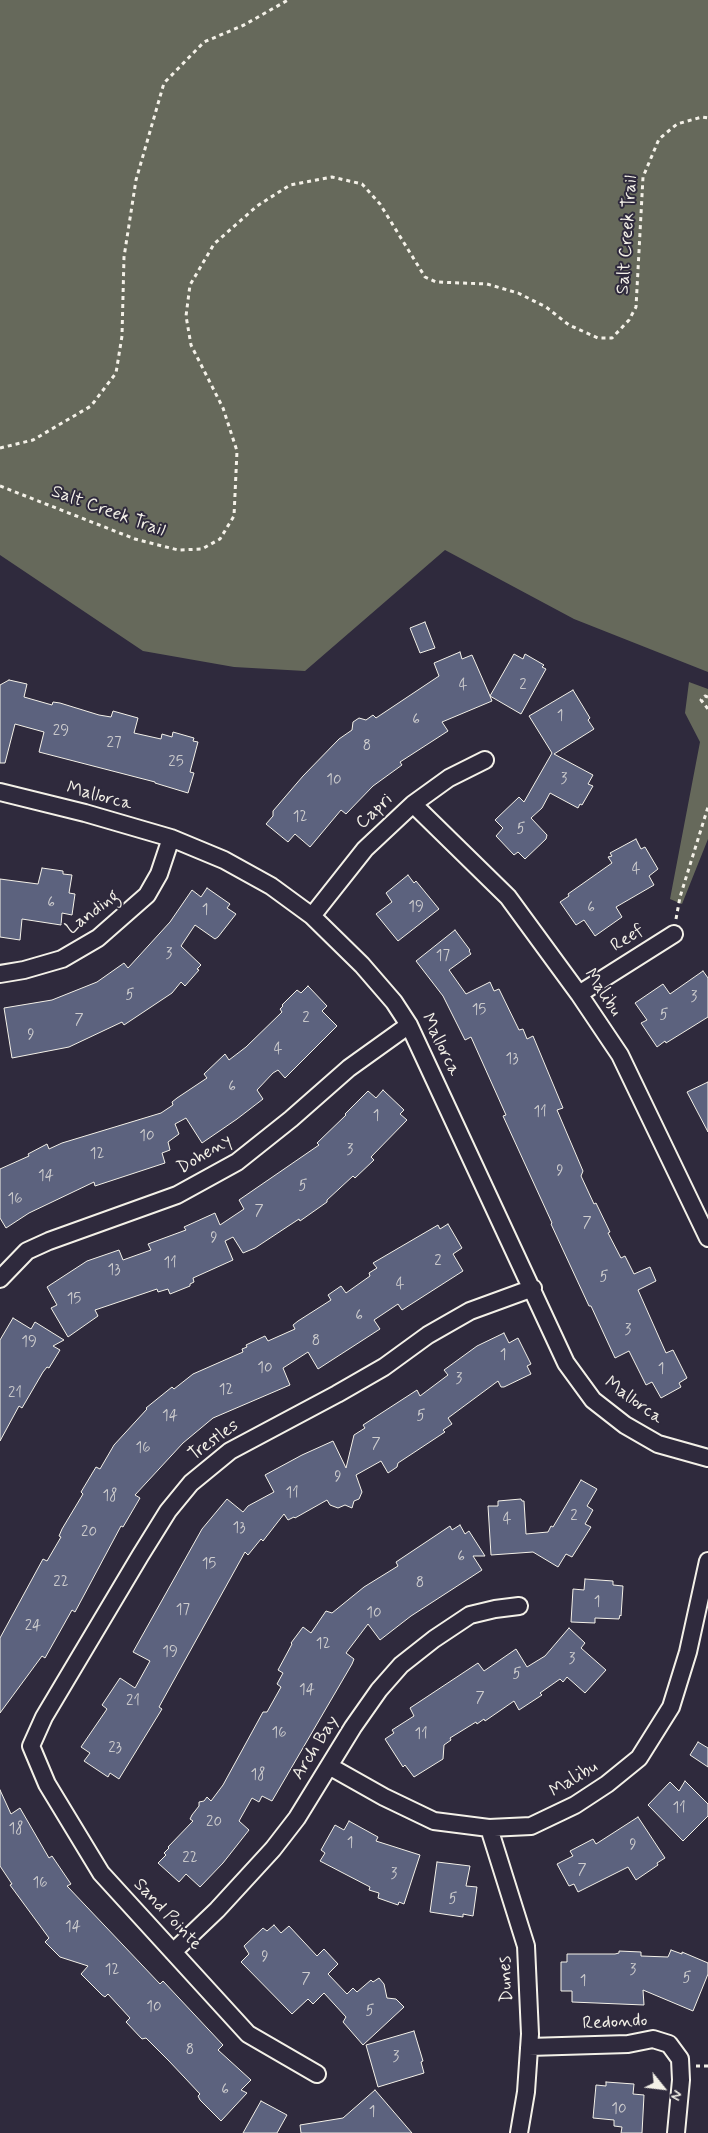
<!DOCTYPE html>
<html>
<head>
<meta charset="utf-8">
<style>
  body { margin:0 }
  #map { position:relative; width:708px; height:2133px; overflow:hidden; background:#2f2a3d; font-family:Mynerve,sans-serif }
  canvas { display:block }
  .north { position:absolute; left:638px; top:2063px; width:50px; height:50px; -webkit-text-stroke:4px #2f2a3d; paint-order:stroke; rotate:119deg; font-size:14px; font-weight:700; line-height:20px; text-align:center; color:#f4f1e8 }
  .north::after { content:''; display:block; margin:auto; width:18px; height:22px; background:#f4f1e8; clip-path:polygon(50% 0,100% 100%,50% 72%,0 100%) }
</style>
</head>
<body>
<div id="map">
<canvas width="708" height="2133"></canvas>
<div class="north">N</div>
</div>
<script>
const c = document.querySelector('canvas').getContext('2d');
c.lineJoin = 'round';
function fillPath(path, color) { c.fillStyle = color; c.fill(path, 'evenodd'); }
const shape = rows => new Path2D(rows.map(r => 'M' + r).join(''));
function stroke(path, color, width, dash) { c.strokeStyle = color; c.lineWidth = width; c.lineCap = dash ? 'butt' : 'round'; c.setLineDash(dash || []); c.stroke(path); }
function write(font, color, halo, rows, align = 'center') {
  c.font = font + ' Mynerve,sans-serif'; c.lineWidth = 4; c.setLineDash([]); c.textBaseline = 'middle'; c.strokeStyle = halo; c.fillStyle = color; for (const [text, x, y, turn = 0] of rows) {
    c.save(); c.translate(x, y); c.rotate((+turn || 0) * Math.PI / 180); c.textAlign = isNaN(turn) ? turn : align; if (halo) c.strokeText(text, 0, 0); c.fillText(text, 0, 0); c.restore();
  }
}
const green = shape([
  [0,0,708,0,708,672,574,619,445,550,305,671,234,667,143,651,0,555],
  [689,682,708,689,708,839,682,904,670,899,700,742,685,713]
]);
const building = shape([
  [425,622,435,648,420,653,410,628,425,622],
  [460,652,462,659,472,655,490,696,514,654,523,659,525,654,544,665,542,667,546,669,521,714,490,696,492,701,442,722,448,731,400,762,402,765,373,786,346,814,341,810,310,847,295,834,288,842,266,824,273,816,273,811,303,776,339,739,352,730,353,722,359,718,366,720,373,715,376,718,439,676,434,663,460,652],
  [9,680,27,684,24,697,52,705,53,702,60,703,99,715,111,717,113,711,138,718,134,733,161,739,162,734,172,737,173,732,194,738,193,741,198,742,190,772,194,773,188,793,155,783,155,782,39,752,44,732,15,724,5,763,0,763,0,685,9,680],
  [573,690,590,718,588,720,594,729,554,754,593,775,588,784,593,786,582,805,580,804,578,808,550,793,542,808,531,818,547,835,546,839,525,859,518,852,514,855,496,836,503,828,495,820,519,797,524,802,552,753,529,716,573,690],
  [636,839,641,849,645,847,658,869,649,876,654,885,616,907,622,917,595,936,584,920,576,925,560,902,569,896,568,894,612,863,608,857,612,856,610,853,636,839],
  [42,868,63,871,63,874,72,875,69,893,75,894,72,915,62,913,61,925,22,919,20,940,0,937,0,879,38,884,42,868],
  [408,875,414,883,416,881,439,909,398,941,376,914,392,902,386,893,408,875],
  [207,888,230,904,227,908,236,914,218,937,215,939,195,925,181,946,201,965,197,969,199,970,185,986,181,982,172,993,124,1025,122,1022,69,1047,12,1058,4,1008,52,1000,97,982,124,963,128,968,170,922,192,890,201,897,207,888],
  [455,930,470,950,469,951,471,954,449,970,466,994,490,982,494,991,499,989,519,1030,523,1029,527,1039,533,1036,563,1108,557,1110,583,1171,581,1176,594,1204,596,1203,610,1232,608,1233,621,1258,625,1256,634,1274,650,1267,656,1281,638,1290,666,1353,673,1350,687,1378,679,1383,681,1387,661,1398,652,1382,646,1385,629,1351,615,1358,591,1306,589,1306,551,1224,552,1223,503,1116,506,1115,471,1037,465,1040,443,996,416,961,455,930],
  [703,971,708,978,708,1017,666,1043,665,1041,657,1047,641,1023,647,1020,635,1003,663,984,670,994,703,971],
  [308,986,327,1006,322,1011,337,1026,285,1078,278,1070,273,1073,257,1090,263,1099,237,1119,202,1143,186,1118,175,1124,179,1134,168,1142,170,1150,162,1153,165,1163,95,1186,94,1182,29,1213,6,1228,0,1218,0,1169,29,1156,28,1154,47,1144,49,1149,62,1143,161,1113,173,1105,172,1102,177,1098,207,1078,204,1074,225,1054,229,1060,246,1047,282,1012,280,1009,283,1006,282,1005,297,990,301,993,308,986],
  [708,1082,708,1132,687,1092,708,1082],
  [383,1090,404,1110,400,1114,407,1120,371,1157,374,1160,355,1178,353,1176,327,1200,327,1202,300,1221,299,1219,255,1248,243,1253,233,1237,225,1241,233,1260,193,1278,194,1282,190,1284,190,1286,170,1294,168,1289,158,1292,157,1289,95,1310,98,1316,68,1337,51,1308,57,1305,47,1287,87,1261,119,1250,123,1260,151,1250,148,1244,186,1230,184,1227,215,1213,220,1225,244,1209,239,1200,319,1145,317,1143,346,1115,345,1114,368,1091,376,1098,383,1090],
  [448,1224,462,1248,453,1254,463,1271,402,1310,398,1304,374,1320,380,1329,318,1369,308,1352,283,1368,290,1385,213,1418,183,1443,135,1495,140,1498,123,1527,121,1526,75,1612,72,1610,45,1658,42,1656,0,1713,0,1638,43,1559,47,1561,61,1537,59,1536,62,1529,83,1494,81,1492,96,1467,100,1469,114,1445,147,1409,146,1408,172,1387,174,1389,193,1374,243,1352,242,1349,247,1347,246,1345,265,1336,268,1341,295,1329,293,1325,298,1321,331,1300,328,1295,341,1286,346,1293,370,1276,369,1273,377,1268,373,1263,438,1225,440,1229,448,1224],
  [13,1318,31,1329,35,1322,64,1340,53,1346,60,1350,49,1368,47,1367,43,1372,22,1408,19,1406,0,1441,0,1340,13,1318],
  [504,1333,509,1343,518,1338,531,1364,527,1366,531,1374,504,1387,501,1387,498,1381,448,1418,452,1424,443,1430,445,1432,398,1463,397,1467,388,1473,381,1461,356,1475,362,1492,359,1499,354,1501,352,1508,345,1505,338,1508,330,1505,327,1500,295,1518,294,1517,288,1520,284,1514,263,1541,261,1539,248,1555,245,1552,159,1707,162,1709,119,1779,110,1773,108,1777,84,1761,90,1753,81,1747,107,1709,102,1705,120,1678,135,1688,150,1661,133,1652,202,1529,227,1499,243,1512,248,1506,274,1492,265,1475,302,1455,333,1441,346,1468,354,1435,365,1428,363,1425,417,1390,420,1396,448,1375,444,1370,477,1346,504,1333],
  [581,1480,597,1489,587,1506,593,1510,585,1524,591,1527,572,1557,566,1554,558,1567,533,1552,491,1555,488,1506,498,1506,498,1501,521,1499,522,1501,524,1501,526,1534,548,1532,551,1526,553,1527,581,1480],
  [460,1525,465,1534,469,1531,485,1556,473,1556,482,1570,411,1616,380,1640,368,1624,346,1653,354,1659,352,1664,272,1801,262,1796,259,1802,252,1798,239,1821,249,1830,223,1863,200,1887,186,1874,179,1882,158,1863,166,1855,164,1853,169,1848,168,1847,193,1821,190,1819,192,1815,199,1806,199,1802,204,1801,207,1797,211,1801,223,1785,263,1712,267,1712,281,1687,277,1684,283,1673,278,1670,292,1644,291,1643,303,1627,311,1633,326,1611,332,1613,364,1587,398,1566,396,1562,450,1526,452,1530,460,1525],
  [585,1579,613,1581,613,1585,623,1586,621,1616,620,1615,619,1619,595,1618,595,1623,571,1622,573,1589,584,1590,585,1579],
  [569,1628,585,1643,581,1648,606,1670,585,1693,567,1677,563,1682,560,1679,540,1693,542,1695,519,1710,514,1701,485,1721,484,1719,477,1724,476,1722,450,1738,451,1740,444,1745,443,1759,414,1777,405,1765,403,1767,385,1739,394,1733,392,1730,414,1716,410,1708,478,1663,484,1671,516,1649,527,1667,545,1656,569,1628],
  [698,1742,708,1748,708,1767,690,1755,698,1742],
  [685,1781,708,1804,708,1816,683,1841,648,1805,670,1782,679,1791,685,1781],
  [0,1790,11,1814,20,1808,49,1858,52,1856,71,1884,67,1886,160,1984,163,1981,223,2045,218,2050,251,2080,241,2090,247,2093,221,2121,200,2100,198,2096,200,2094,169,2061,146,2038,142,2039,126,2022,130,2018,108,1994,105,1997,102,1995,81,1974,88,1966,60,1957,45,1942,49,1938,10,1885,12,1884,0,1866,0,1790],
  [638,1817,665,1858,657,1863,658,1865,636,1880,628,1867,578,1892,574,1884,569,1886,557,1864,573,1856,570,1851,593,1839,596,1844,638,1817],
  [349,1821,378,1837,376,1841,420,1855,404,1904,399,1902,398,1905,378,1898,379,1893,369,1890,370,1887,320,1861,325,1853,321,1850,335,1825,344,1830,349,1821],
  [437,1862,470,1866,466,1886,477,1887,473,1916,463,1914,463,1917,430,1912,437,1862],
  [274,1925,281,1933,289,1926,317,1956,324,1949,338,1964,328,1974,347,1994,353,1988,357,1992,371,1980,373,1982,379,1978,384,1984,387,1998,396,1999,404,2007,363,2045,343,2022,346,2017,324,1993,313,2004,308,1999,292,2014,241,1962,249,1954,244,1946,263,1928,267,1931,274,1925],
  [671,1950,682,1954,682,1952,708,1963,708,1974,693,2011,643,1990,644,2005,572,2002,572,1991,561,1991,561,1962,567,1962,567,1954,615,1954,619,1953,619,1951,641,1952,641,1956,668,1957,671,1950],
  [414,2031,423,2061,421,2062,424,2073,378,2087,366,2045,414,2031],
  [606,2082,634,2084,633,2094,644,2095,642,2133,621,2133,622,2127,614,2126,614,2120,593,2118,596,2085,606,2086,606,2082],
  [375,2090,412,2133,301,2133,300,2125,343,2118,375,2090],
  [261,2101,287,2115,277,2133,243,2133,261,2101]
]);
const path = shape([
  [0,448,33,440,91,406,116,373,122,336,124,257,136,180,164,83,204,42,244,25,288,0],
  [0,486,135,539,178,550,202,549,220,539,234,516,237,451,223,408,191,345,186,316,190,285,214,244,257,206,290,185,332,177,362,184,380,204,425,277,436,282,487,284,518,293,546,307,569,325,598,338,612,338,629,320,636,307,643,177,659,139,677,124,702,117,708,118],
  [708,697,705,696,701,700,708,709],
  [676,919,680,897,708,807],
  [696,2066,708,2066]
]);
const minor = shape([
  [0,792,85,813,171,838,224,860,271,886,312,916,362,965,394,1002,409,1025,566,1363,593,1400,625,1425,658,1444,708,1458],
  [413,804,508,897,579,994,620,1055,708,1238],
  [312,916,365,849,413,804,449,778,485,760],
  [0,974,24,970,62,959,98,938,147,895,159,874,171,838],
  [579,994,674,934],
  [0,1279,27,1251,49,1241,177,1195,237,1162,291,1119,349,1068,409,1025],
  [329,1766,384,1797,434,1821,489,1828,531,1826,575,1805,607,1784,639,1758,671,1707,688,1652,708,1561],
  [489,1828,526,1946,530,2034,526,2092,519,2133],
  [173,1952,217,1910,273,1849,297,1818,353,1727,379,1690,401,1665,434,1639,470,1615,495,1609,519,1606],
  [529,2047,628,2044,653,2039,669,2044,680,2059,681,2080,676,2133],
  [317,2074,248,2034,101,1873,47,1784,31,1746,44,1717,140,1556,168,1511,191,1483,230,1451,337,1394,384,1367,428,1335,470,1311,533,1288]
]);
const numberNames = [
  ["4",463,686],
  ["2",523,686],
  ["1",560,717],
  ["6",416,721],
  ["29",61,732],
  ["27",114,744],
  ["8",367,747],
  ["25",176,763],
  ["3",564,780],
  ["10",334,781],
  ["12",300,818],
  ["5",521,830],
  ["4",636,870],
  ["6",51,904],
  ["19",416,908],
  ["6",591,909],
  ["1",205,911],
  ["3",169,955],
  ["17",443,957],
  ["5",130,996],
  ["3",694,998],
  ["15",479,1011],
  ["5",664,1016],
  ["2",306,1019],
  ["7",79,1021],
  ["9",31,1036],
  ["4",278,1050],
  ["13",512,1060],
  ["6",232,1088],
  ["11",540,1113],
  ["1",376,1117],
  ["10",147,1137],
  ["3",350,1151],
  ["12",97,1155],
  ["9",560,1172],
  ["14",46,1177],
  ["5",303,1187],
  ["16",15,1200],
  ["7",259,1212],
  ["7",587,1224],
  ["9",214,1239],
  ["2",438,1262],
  ["11",170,1264],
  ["13",114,1271],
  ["5",604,1278],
  ["4",400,1285],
  ["15",74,1300],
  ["6",359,1317],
  ["3",628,1331],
  ["8",316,1342],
  ["19",29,1343],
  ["1",503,1356],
  ["10",265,1369],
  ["1",661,1370],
  ["3",459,1380],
  ["12",226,1391],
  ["21",15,1394],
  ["14",170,1417],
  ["5",421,1417],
  ["7",376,1445],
  ["16",143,1449],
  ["9",338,1478],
  ["11",292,1494],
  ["18",110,1497],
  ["2",574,1517],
  ["4",507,1520],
  ["13",239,1529],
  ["20",89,1533],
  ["6",461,1558],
  ["15",209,1565],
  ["22",61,1583],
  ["8",420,1584],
  ["1",597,1603],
  ["17",183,1611],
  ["10",374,1614],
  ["24",33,1627],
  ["12",323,1645],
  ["19",170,1653],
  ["3",572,1660],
  ["5",517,1675],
  ["14",307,1691],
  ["7",480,1699],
  ["21",133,1702],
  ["16",279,1734],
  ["11",421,1735],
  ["23",115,1749],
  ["18",258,1776],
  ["11",679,1809],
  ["20",214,1823],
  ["18",16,1830],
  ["1",350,1844],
  ["9",633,1846],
  ["22",190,1859],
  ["7",582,1871],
  ["3",394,1875],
  ["16",40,1884],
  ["5",453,1900],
  ["14",73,1928],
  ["9",265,1958],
  ["12",112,1971],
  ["3",633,1971],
  ["5",687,1979],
  ["7",306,1980],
  ["1",583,1982],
  ["10",154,2008],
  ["5",370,2012],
  ["8",190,2051],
  ["3",396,2058],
  ["6",225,2091],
  ["10",619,2110],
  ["1",372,2113]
];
const streetNames = [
  ["Salt Creek Trail",628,235,-86],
  ["Salt Creek Trail",108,512,20],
  ["Mallorca",99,797,15],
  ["Capri",375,812,-43],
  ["Landing",93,913,-37],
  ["Reef",628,939,-32],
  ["Malibu",602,993,56],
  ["Mallorca",440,1045,64],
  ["Doheny",205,1155,-31],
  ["Mallorca",633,1401,36],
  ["Trestles",214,1441,-36],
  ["Arch Bay",316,1748,-58],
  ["Malibu",574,1780,-32],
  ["Sand Pointe",167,1915,47],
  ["Dunes",507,1979,-93],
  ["Redondo",615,2023,-3]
];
fillPath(green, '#66695b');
fillPath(building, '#5c627e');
stroke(building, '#f4f1e8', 1);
stroke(minor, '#f4f1e8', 20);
stroke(path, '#f4f1e8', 3, [4, 4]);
stroke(minor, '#2f2a3d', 16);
write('15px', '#cecdce', null, numberNames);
write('18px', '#f4f1e8', '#2f2a3d', streetNames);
</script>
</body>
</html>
